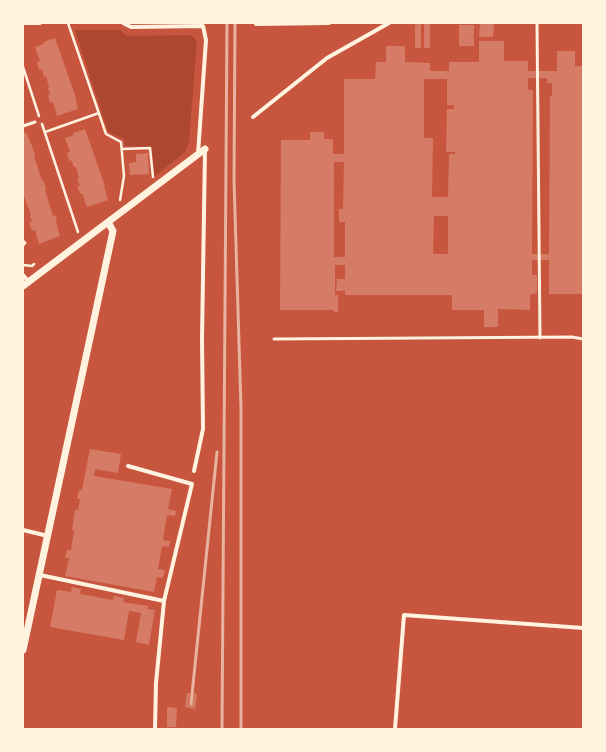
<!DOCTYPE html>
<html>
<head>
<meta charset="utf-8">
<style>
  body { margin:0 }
  #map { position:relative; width:606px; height:752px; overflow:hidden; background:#c8553d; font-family:Cabin,sans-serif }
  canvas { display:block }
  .frame { position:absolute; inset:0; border:24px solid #fff3e0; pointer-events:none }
</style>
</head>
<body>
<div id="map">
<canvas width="606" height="752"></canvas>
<div class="frame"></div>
</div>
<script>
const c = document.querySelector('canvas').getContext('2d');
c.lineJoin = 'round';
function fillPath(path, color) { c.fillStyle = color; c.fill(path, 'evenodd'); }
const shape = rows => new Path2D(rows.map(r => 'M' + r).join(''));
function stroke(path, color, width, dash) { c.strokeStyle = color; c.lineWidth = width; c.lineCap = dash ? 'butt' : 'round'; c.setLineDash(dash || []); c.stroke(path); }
const green = shape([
  [75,30,120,30,127,36,191,35,197,41,189,142,185,152,154,177,152,147,125,146,124,139,108,132]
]);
const building = shape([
  [417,23,421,23,421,48,415,48,415,25,417,25],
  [424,23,430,23,430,48,424,48],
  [480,23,494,24,493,37,479,37],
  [459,25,474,25,474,46,459,46],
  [55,38,75,95,78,109,57,116,53,102,50,103,48,95,50,95,48,88,49,87,46,76,44,77,42,69,39,70,37,62,40,61,35,47,44,44,44,42],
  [479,41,504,41,504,61,528,61,528,71,557,71,557,51,575,51,575,66,583,66,583,294,549,294,549,260,532,260,532,275,537,275,537,293,530,295,530,310,498,309,498,327,484,327,484,310,452,310,452,295,345,295,345,291,336,291,337,279,345,279,345,265,335,265,335,295,338,295,338,312,334,312,334,310,280,310,281,140,310,140,310,132,324,132,324,139,333,139,333,154,344,154,344,79,375,79,376,62,386,62,386,46,405,46,405,62,430,63,430,71,449,71,449,62,479,62],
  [528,78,547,78,547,83,552,83,552,96,550,96,549,254,532,254,533,90,528,90],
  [424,79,447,79,447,105,454,105,454,109,447,109,446,152,455,152,455,154,449,154,448,197,432,197,433,138,424,138],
  [334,162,344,162,343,209,339,209,339,222,345,222,345,257,334,257],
  [434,216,448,216,448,254,433,254],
  [85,129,105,186,104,186,108,200,87,207,82,193,80,194,77,186,80,186,77,179,79,178,76,167,74,167,71,160,69,161,67,153,70,152,65,138,74,135,73,133],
  [26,132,32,146,35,155,34,156,42,181,43,180,46,189,45,190,53,216,55,215,57,221,56,222,60,236,39,244,35,230,32,231,29,222,32,222,30,216,31,215,24,196,23,196,23,133],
  [148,153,149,174,130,175,129,163,136,162,136,154],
  [90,449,121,454,118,473,95,469,94,476,172,489,168,509,176,511,175,516,167,515,163,540,170,541,169,547,162,546,158,569,165,570,163,578,157,577,154,592,65,576,69,558,65,558,67,550,71,550,74,530,72,530,75,510,78,510,80,499,77,499,79,490,82,490],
  [72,587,81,589,80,594,113,600,114,596,124,598,123,602,148,606,147,609,155,610,149,645,136,642,141,613,129,611,124,640,50,627,57,590,71,592],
  [187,693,190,693,189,705,192,705,194,693,197,694,195,709,185,707],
  [167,707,177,708,176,727,167,727]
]);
const path = shape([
  [68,23,106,134,121,142,124,176,120,200],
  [23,67,39,116],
  [42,124,78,232],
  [45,132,99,113],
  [122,149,150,148,153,177],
  [23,265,32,266,34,264]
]);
const service = shape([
  [537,23,540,338],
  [23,126,35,122],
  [23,241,25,243,23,245],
  [274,339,572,337,583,339]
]);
const minor = shape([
  [23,23,40,23],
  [123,23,131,27,203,26,206,40,198,154],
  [256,24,329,23],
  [253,117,327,58,389,23],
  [23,275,28,281],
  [128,466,192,484,164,601,156,683,155,729],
  [194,471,203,429,202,339,205,149],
  [23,530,48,536],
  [40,575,164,601],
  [395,729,404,615,583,628]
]);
const tertiary = shape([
  [23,286,205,149],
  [23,650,113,231,108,222]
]);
const rail = shape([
  [235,23,234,180,241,408,241,729],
  [191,704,217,452],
  [222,729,227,23]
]);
fillPath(green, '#ae4732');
fillPath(building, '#d67c66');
stroke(path, '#fff3e0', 2.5);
stroke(service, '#fff3e0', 3);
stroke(minor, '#fff3e0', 4);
stroke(tertiary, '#fff3e0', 7);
stroke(rail, '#e9b49f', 3);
</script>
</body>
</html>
